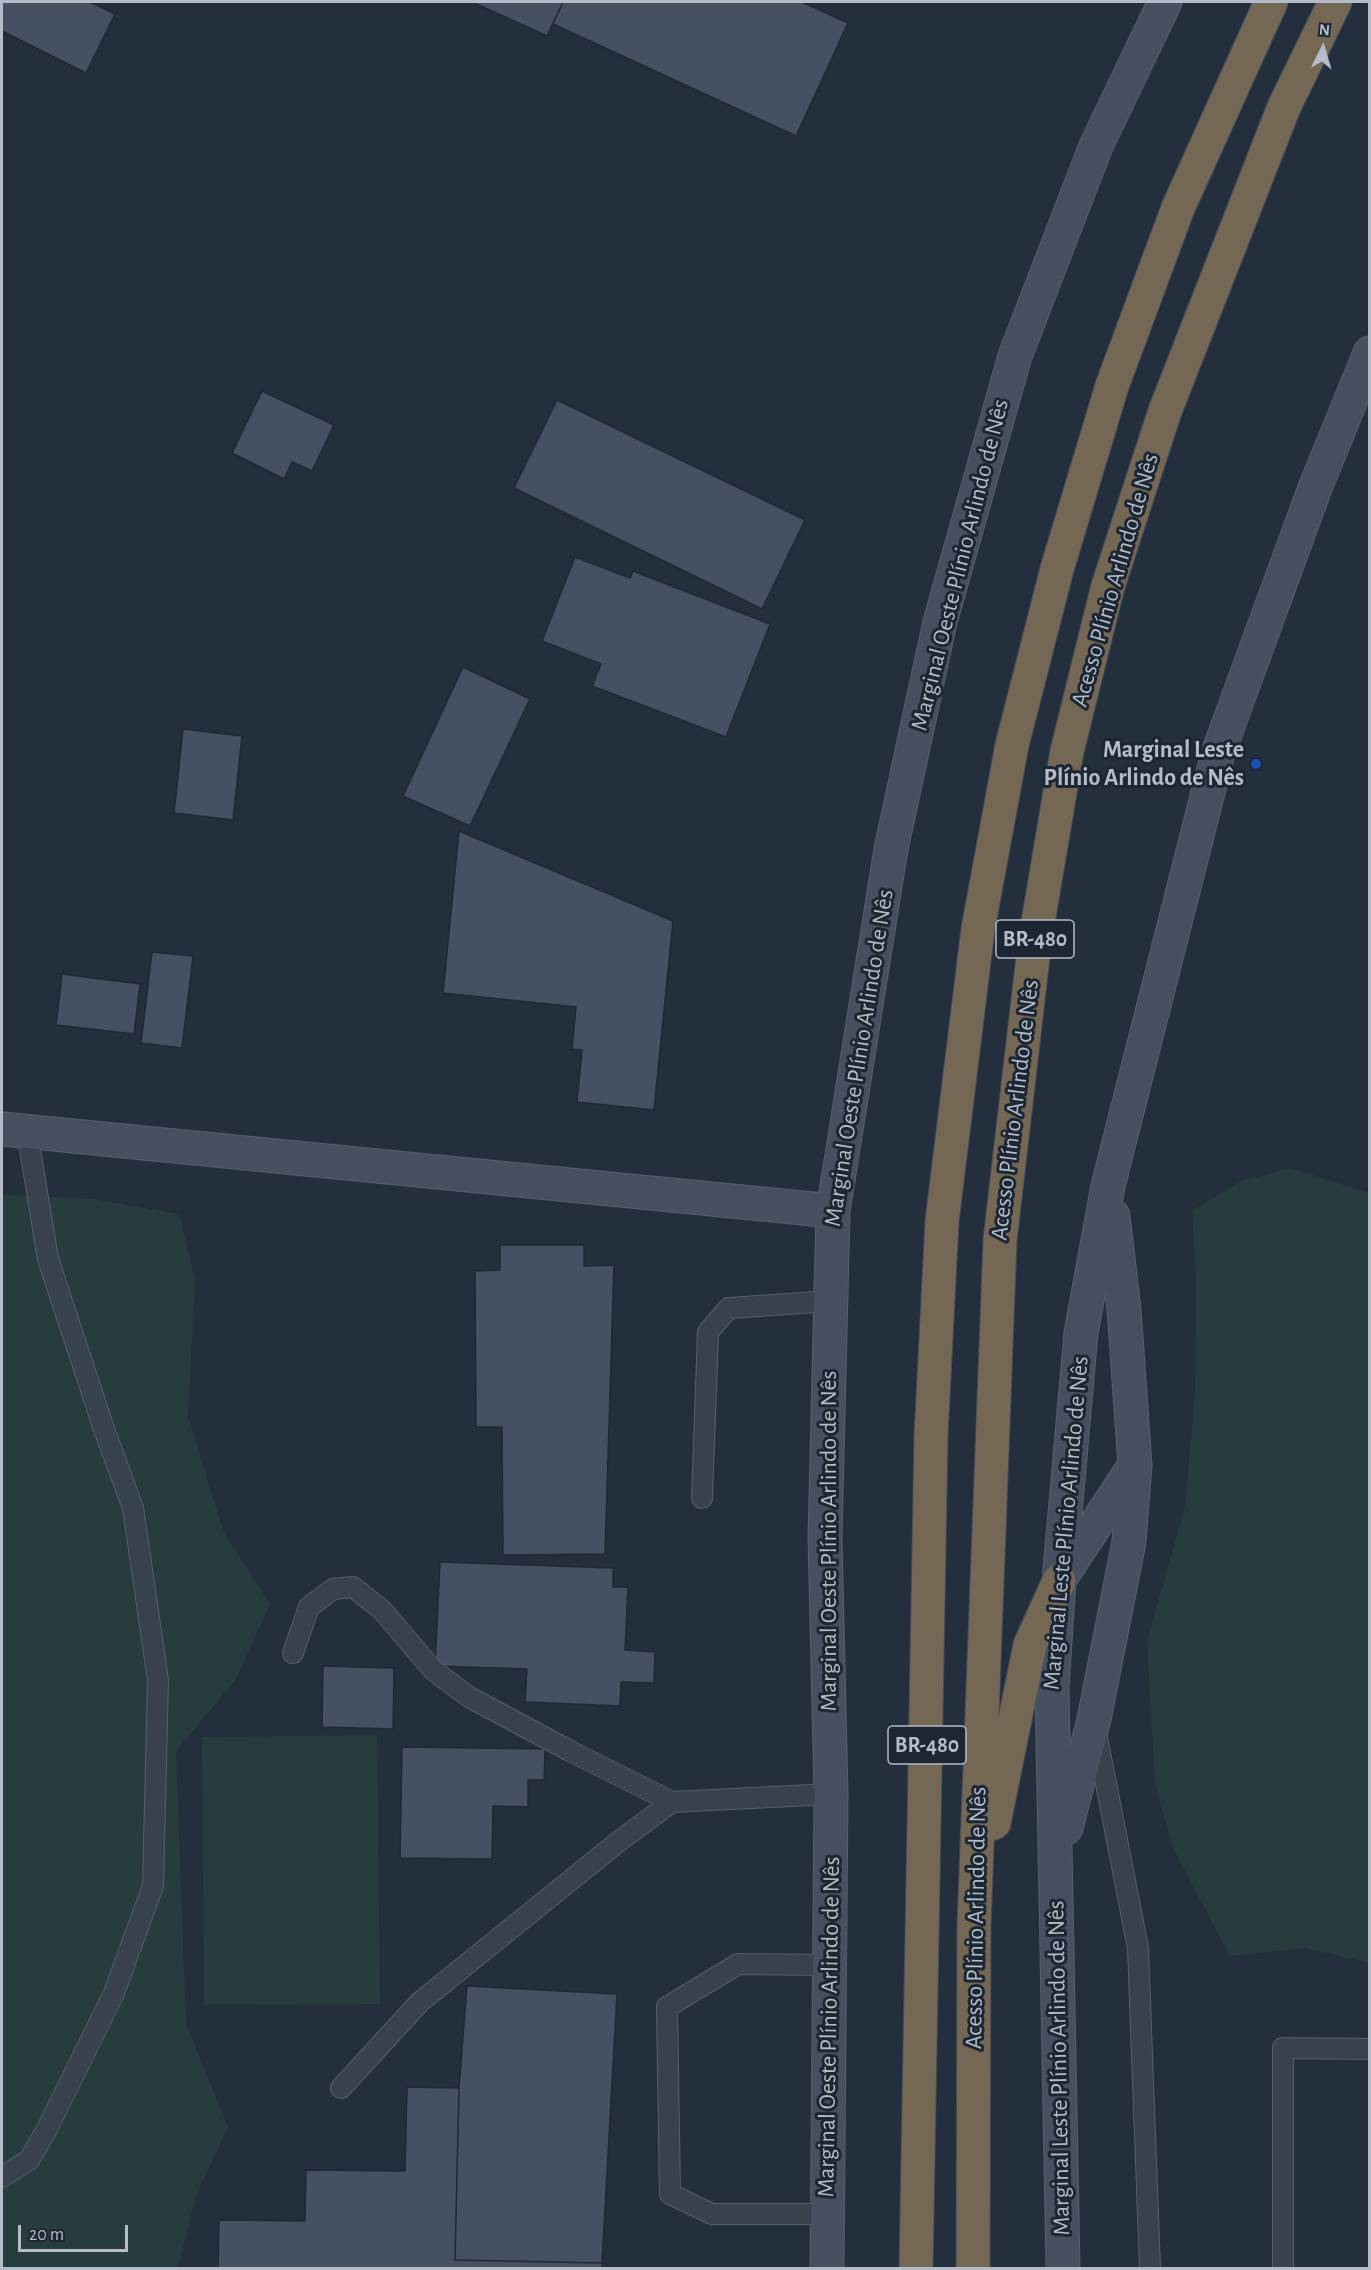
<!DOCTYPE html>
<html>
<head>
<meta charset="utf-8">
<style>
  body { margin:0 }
  #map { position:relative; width:1371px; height:2270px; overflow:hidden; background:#242f3e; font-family:"Alegreya Sans",sans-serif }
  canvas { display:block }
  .frame { position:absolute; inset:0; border:3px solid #b4bcc9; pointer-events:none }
  .north { position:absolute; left:1293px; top:18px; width:60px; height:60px; -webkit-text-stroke:4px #1d2633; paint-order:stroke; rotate:5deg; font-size:16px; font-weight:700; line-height:24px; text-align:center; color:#b4bcc9 }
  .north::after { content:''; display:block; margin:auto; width:21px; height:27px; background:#b4bcc9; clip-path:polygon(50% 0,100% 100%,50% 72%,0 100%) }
  .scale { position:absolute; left:18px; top:2225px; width:110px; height:27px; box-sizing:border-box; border:3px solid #b4bcc9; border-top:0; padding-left:8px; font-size:18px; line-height:21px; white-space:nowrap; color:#b4bcc9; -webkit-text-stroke:4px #1d2633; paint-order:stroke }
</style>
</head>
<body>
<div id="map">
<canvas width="1371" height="2270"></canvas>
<div class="frame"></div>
<div class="north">N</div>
<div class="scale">20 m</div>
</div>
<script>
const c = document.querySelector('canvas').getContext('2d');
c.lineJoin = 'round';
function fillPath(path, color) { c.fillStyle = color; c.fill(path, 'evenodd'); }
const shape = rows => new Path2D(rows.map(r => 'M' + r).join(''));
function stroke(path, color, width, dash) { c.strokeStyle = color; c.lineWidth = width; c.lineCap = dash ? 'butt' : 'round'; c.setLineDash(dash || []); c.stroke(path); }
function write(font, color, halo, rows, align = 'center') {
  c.font = font + ' "Alegreya Sans",sans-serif'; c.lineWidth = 6; c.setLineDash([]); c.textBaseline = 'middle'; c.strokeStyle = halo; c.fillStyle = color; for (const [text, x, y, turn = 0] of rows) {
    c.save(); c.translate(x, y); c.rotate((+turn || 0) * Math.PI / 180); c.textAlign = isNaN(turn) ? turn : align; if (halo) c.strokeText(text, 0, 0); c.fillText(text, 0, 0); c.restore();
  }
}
const green = shape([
  [1291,1168,1369,1193,1369,1963,1306,1948,1230,1956,1172,1846,1155,1783,1147,1641,1185,1507,1195,1391,1196,1277,1192,1211,1241,1181],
  [2,1195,93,1199,179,1214,195,1280,188,1417,224,1533,270,1604,236,1679,176,1751,186,2024,228,2127,196,2195,178,2268,2,2268],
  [377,1735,380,2004,204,2005,202,1737]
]);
const building = shape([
  [2,2,90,2,115,14,86,73,2,31,2,2],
  [472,2,563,2,547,36,472,2],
  [563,2,802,2,848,23,796,136,553,24,563,2],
  [262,391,334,425,312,471,292,462,284,479,232,453,262,391],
  [557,400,805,520,762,609,514,488,557,400],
  [575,557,630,578,633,571,770,624,726,737,592,686,601,664,542,641,575,557],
  [463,667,530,699,470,826,403,796,463,667],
  [183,729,242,736,233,820,174,813,183,729],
  [459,831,673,921,654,1110,577,1102,582,1050,572,1049,576,1007,443,993,459,831],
  [152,952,193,956,182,1048,141,1043,152,952],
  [62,974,140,984,134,1034,56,1025,62,974],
  [500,1245,584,1245,584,1266,614,1265,605,1554,503,1555,502,1427,476,1427,475,1271,500,1270,500,1245],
  [440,1562,613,1568,613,1587,628,1587,625,1650,655,1652,654,1683,621,1682,620,1706,525,1702,527,1669,435,1666,440,1562],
  [323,1666,394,1668,393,1729,322,1727,323,1666],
  [402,1747,545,1749,544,1780,528,1780,528,1807,493,1806,492,1859,400,1858,402,1747],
  [467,1986,617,1994,602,2263,455,2260,459,2088,467,1986],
  [407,2087,459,2088,455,2260,602,2263,602,2268,218,2268,219,2220,305,2221,306,2170,405,2171,407,2087]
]);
const lane = shape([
  [702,1498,708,1332,729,1308,831,1301],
  [293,1653,309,1607,333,1589,353,1587,382,1610,433,1670,469,1697,570,1751,672,1802],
  [1096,1732,1138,1948,1150,2268],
  [341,2088,420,2002,618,1842,672,1802,831,1794],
  [2,2177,29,2160,46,2131,114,1993,153,1886,158,1680,133,1508,104,1429,48,1259,27,1131],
  [827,2214,712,2214,670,2194,667,2007,738,1964,829,1965],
  [1283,2268,1283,2048,1370,2049]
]);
const secondary = shape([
  [2,1129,833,1211],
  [1061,1577,1133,1468],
  [1066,1828,1094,1719,1129,1542,1135,1465,1124,1309,1113,1216],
  [827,2268,831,1794,825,1537,833,1211,891,849,940,622,1015,356,1096,146,1165,2],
  [1063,2268,1052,1688,1059,1581,1081,1333,1108,1186,1218,753,1315,488,1370,353]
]);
const highway = shape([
  [994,1823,1030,1645,1059,1581],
  [916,2268,931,1436,942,1221,978,929,1012,745,1057,569,1112,386,1178,208,1271,2],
  [973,2268,974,1925,1000,1240,1035,940,1067,751,1108,586,1165,411,1284,107,1335,2]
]);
const markers = [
  [1256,764,6,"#1a4fb4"]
];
const shields = [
  [1035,939,78],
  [927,1745,78]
];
const shieldNames = [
  ["BR-480",1035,939],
  ["BR-480",927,1745]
];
const streetNames = [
  ["Marginal Oeste Plínio Arlindo de Nês",960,565,-76],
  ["Acesso Plínio Arlindo de Nês",1115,580,-74],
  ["Marginal Oeste Plínio Arlindo de Nês",859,1058,-81],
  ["Acesso Plínio Arlindo de Nês",1015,1110,-83],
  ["Marginal Leste Plínio Arlindo de Nês",1066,1523,-85],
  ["Marginal Oeste Plínio Arlindo de Nês",829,1541,-90],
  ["Acesso Plínio Arlindo de Nês",976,1918,-89],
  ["Marginal Oeste Plínio Arlindo de Nês",829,2027,-89],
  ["Marginal Leste Plínio Arlindo de Nês",1059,2068,-91]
];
const poiNames = [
  ["Marginal Leste",1244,750],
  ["Plínio Arlindo de Nês",1244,778]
];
fillPath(green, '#263c3f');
fillPath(building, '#455162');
stroke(building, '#1f2835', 1.5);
stroke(lane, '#565f6c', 22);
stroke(secondary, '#565f6c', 35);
stroke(highway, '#434c59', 35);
stroke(lane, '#38414e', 20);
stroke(secondary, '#465061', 33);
stroke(highway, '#746855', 33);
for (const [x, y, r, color] of markers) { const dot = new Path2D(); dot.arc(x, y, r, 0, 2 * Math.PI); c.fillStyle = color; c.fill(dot); stroke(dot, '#1d2633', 2); }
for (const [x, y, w] of shields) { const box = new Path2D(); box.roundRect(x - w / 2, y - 19, w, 38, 4.5); c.fillStyle = '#1d2633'; c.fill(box); stroke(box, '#b4bcc9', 1.5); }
write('bold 22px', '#b4bcc9', null, shieldNames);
write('24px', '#b4bcc9', '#1d2633', streetNames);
write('bold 24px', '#b4bcc9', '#1d2633', poiNames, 'right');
</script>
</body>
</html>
